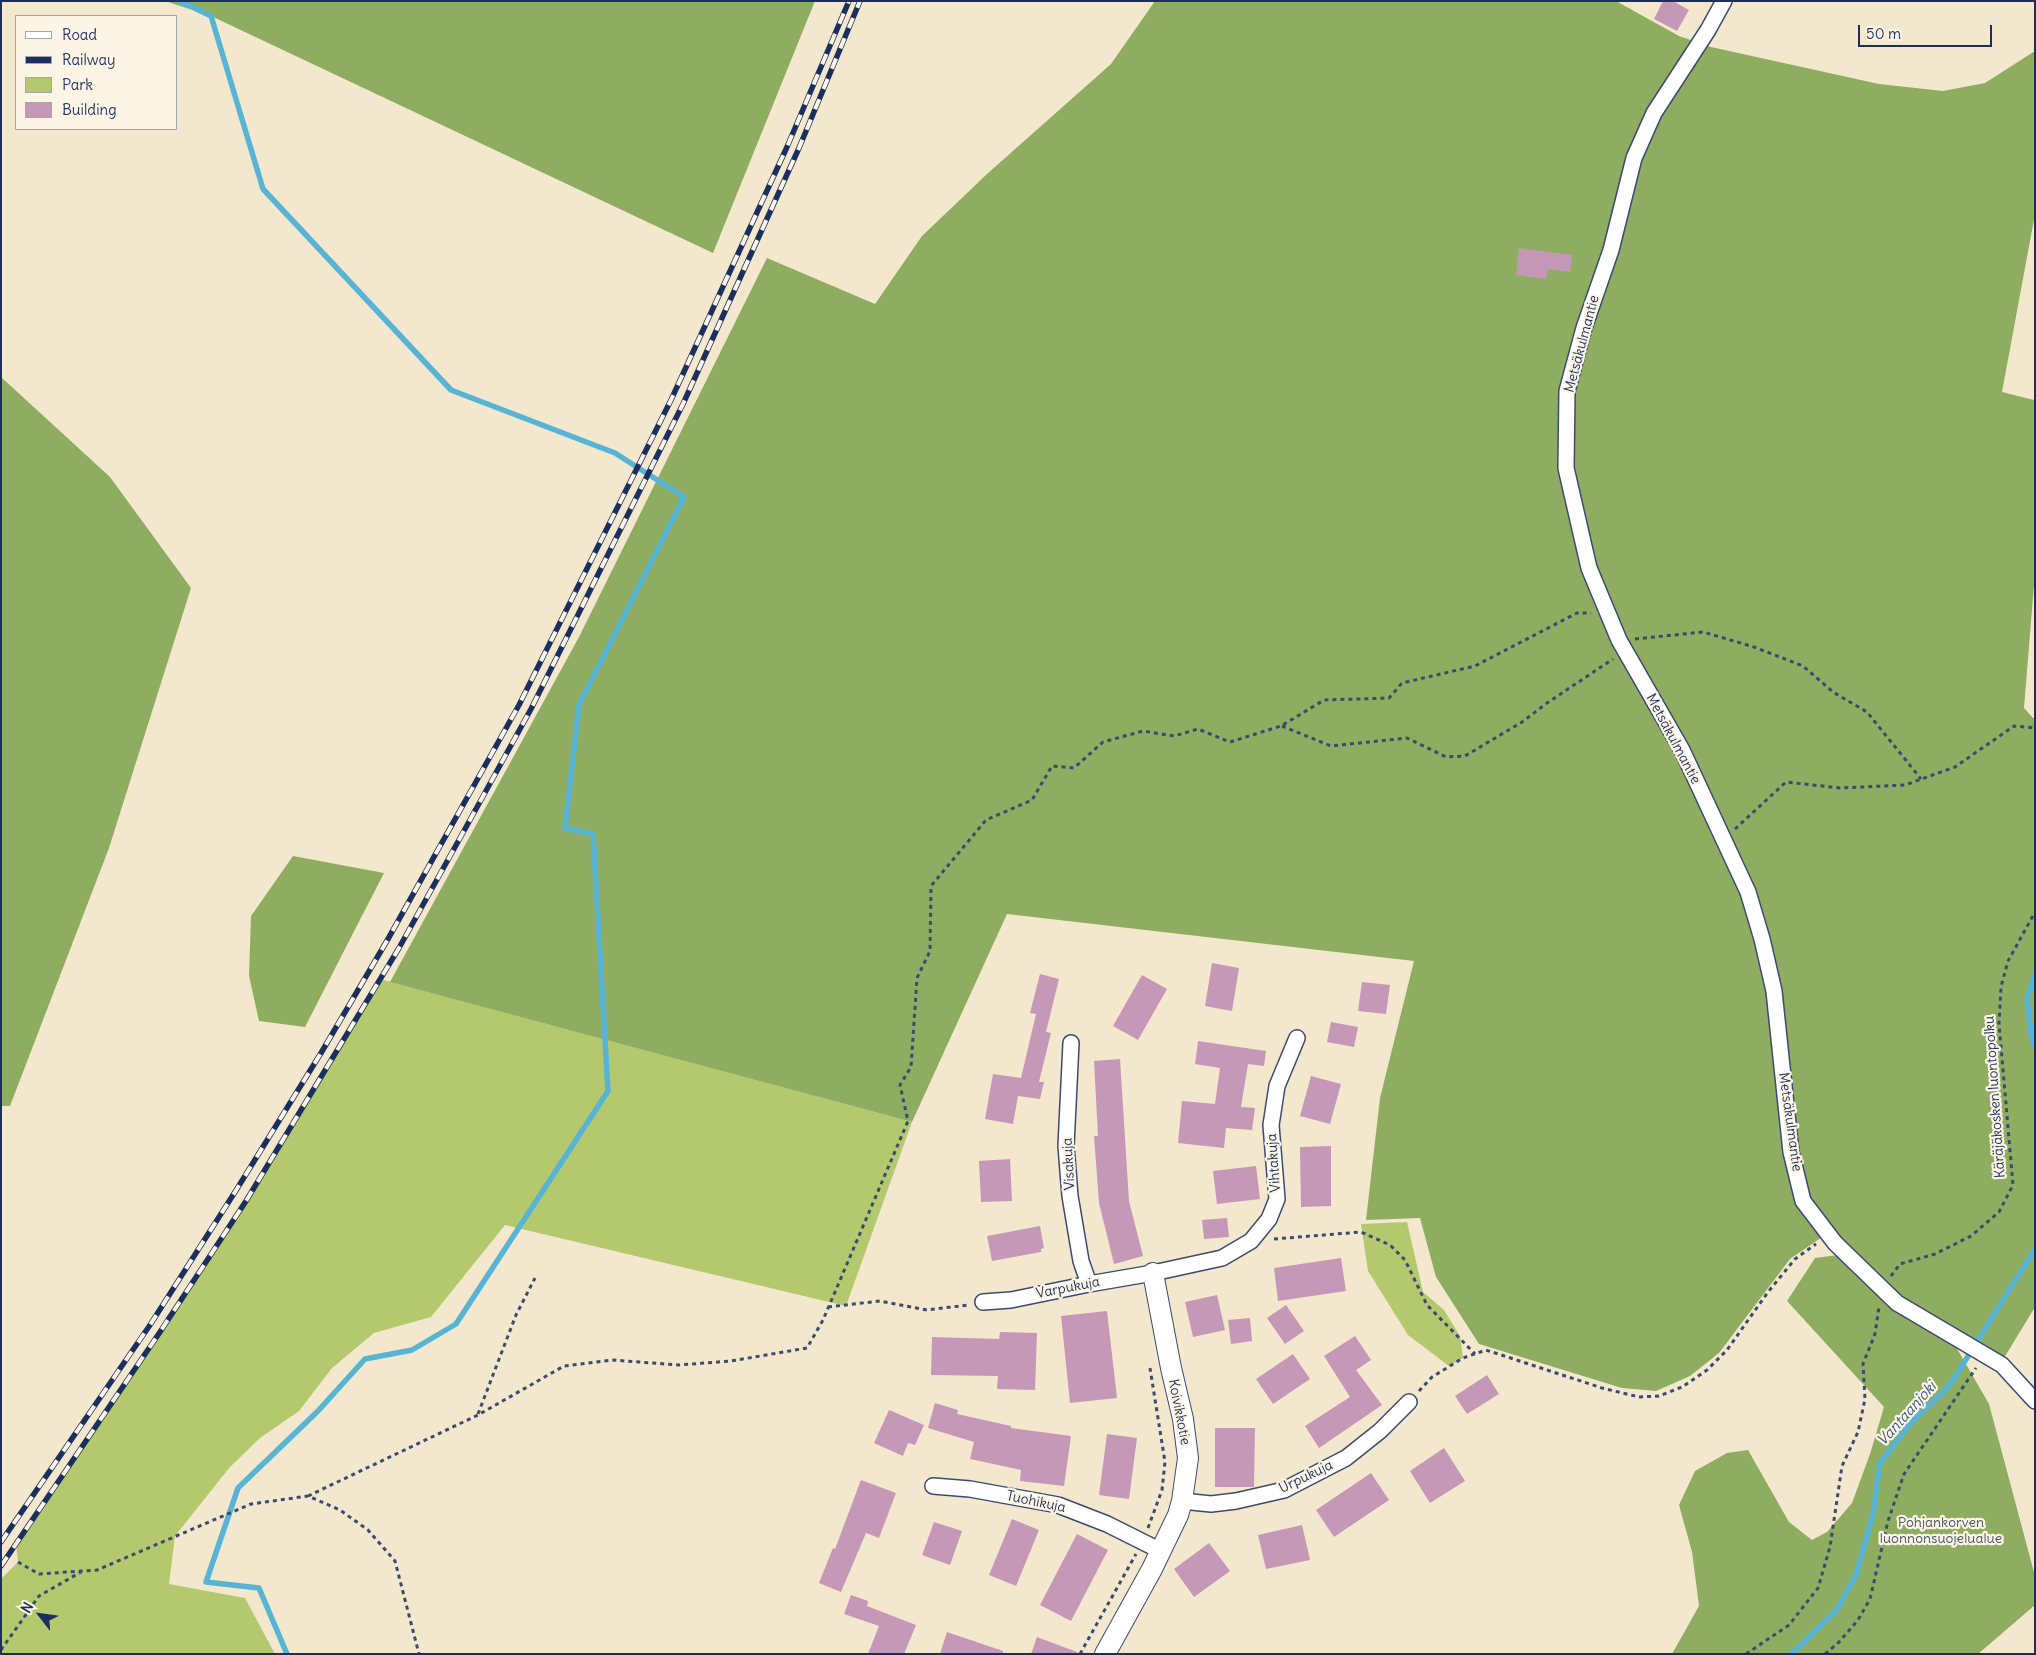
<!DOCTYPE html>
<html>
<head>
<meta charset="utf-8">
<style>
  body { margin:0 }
  #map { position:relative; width:2036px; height:1655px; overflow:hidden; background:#f3e8cd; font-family:Delius,sans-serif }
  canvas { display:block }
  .frame { position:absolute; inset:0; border:2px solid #1b2f5e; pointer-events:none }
  .legend { position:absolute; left:15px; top:15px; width:162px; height:115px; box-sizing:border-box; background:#fcf5e5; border:1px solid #a2a6af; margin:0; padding:6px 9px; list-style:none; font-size:15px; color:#1b2f5e }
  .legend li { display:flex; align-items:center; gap:10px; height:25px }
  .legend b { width:25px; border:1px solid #a2a6af }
  .north { position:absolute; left:15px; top:1590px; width:50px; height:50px; -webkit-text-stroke:4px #fcf5e5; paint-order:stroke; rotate:300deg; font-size:14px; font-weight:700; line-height:20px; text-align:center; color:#1b2f5e }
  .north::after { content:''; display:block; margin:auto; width:18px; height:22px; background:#1b2f5e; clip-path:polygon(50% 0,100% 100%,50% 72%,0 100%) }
  .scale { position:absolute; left:1858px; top:25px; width:134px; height:22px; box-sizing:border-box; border:2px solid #1b2f5e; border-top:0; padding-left:6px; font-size:15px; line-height:18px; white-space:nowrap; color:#1b2f5e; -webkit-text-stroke:4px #fcf5e5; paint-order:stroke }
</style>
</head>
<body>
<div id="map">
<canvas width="2036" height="1655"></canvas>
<div class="frame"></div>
<ul class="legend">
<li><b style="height:6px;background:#fff"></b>Road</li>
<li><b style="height:6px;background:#1b2f5e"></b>Railway</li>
<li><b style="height:14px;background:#b4c96e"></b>Park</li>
<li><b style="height:14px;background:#c598b8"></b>Building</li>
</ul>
<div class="north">N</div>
<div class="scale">50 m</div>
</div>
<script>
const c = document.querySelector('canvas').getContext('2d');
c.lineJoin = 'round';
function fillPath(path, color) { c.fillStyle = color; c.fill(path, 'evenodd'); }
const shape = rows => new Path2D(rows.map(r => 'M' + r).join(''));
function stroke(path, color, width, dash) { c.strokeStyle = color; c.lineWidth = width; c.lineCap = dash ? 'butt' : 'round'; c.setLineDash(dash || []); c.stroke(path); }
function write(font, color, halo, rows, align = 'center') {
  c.font = font + ' Delius,sans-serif'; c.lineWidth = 4.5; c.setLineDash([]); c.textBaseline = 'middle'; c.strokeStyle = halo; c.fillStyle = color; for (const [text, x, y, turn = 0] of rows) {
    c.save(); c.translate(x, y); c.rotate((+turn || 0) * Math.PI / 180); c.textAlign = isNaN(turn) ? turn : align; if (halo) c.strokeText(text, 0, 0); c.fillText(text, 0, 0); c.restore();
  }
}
const green = shape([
  [380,979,912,1122,846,1306,505,1225,431,1317,374,1333,332,1368,299,1411,260,1438,230,1467,175,1536,169,1584,245,1598,275,1654,1,1654,1,1579,18,1562,16,1543,160,1332,246,1201],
  [1407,1222,1423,1292,1444,1310,1460,1336,1463,1358,1449,1366,1408,1335,1368,1271,1361,1224]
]);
const forest = shape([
  [165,1,815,1,713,253,211,16],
  [1155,1,1616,1,1679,36,1711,47,1879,84,1943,91,1985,83,2035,51,2035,214,2002,392,2034,400,2035,572,2024,708,2035,720,2035,1307,2004,1358,1901,1298,1831,1231,1790,1259,1719,1353,1690,1376,1656,1391,1622,1388,1479,1344,1436,1277,1420,1218,1366,1220,1380,1098,1414,961,1007,914,912,1122,390,982,579,637,767,258,875,304,922,236,987,174,1111,64],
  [1,377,110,477,191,588,109,848,10,1106,1,1106],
  [293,856,384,873,305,1027,259,1021,249,976,251,916],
  [1846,1254,1948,1333,1989,1404,2035,1576,2035,1605,1978,1654,1672,1654,1699,1606,1692,1552,1679,1505,1695,1471,1727,1453,1748,1450,1789,1522,1812,1540,1827,1532,1852,1503,1870,1454,1884,1407,1787,1301,1815,1258]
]);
const stream = shape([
  [180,1,211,16,263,189,451,390,615,453,684,497,579,705,565,828,593,834,608,1091,456,1324,412,1350,365,1359,318,1411,238,1488,206,1582,259,1588,287,1654],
  [2035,974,2027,999,2031,1035,2035,1046],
  [1791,1654,1836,1611,1856,1575,1873,1514,1880,1463,1909,1425,1950,1385,2035,1249]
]);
const building = shape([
  [1663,1,1673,1,1689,10,1677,31,1654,19],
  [1519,248,1572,255,1570,272,1548,269,1546,279,1516,275],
  [1212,963,1239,968,1232,1011,1205,1006],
  [1040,974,1059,979,1046,1032,1051,1033,1039,1082,1044,1082,1040,1099,1018,1096,1013,1124,985,1119,993,1074,1021,1078,1036,1014,1030,1013],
  [1142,975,1167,989,1138,1040,1113,1026],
  [1362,982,1390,985,1386,1014,1358,1011],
  [1331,1022,1358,1027,1354,1047,1327,1042],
  [1198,1041,1266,1051,1264,1066,1248,1064,1241,1107,1255,1108,1252,1130,1226,1128,1224,1148,1178,1143,1182,1101,1215,1104,1220,1068,1195,1064],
  [1120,1059,1129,1201,1143,1256,1114,1264,1099,1203,1094,1136,1098,1136,1094,1061],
  [1311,1076,1341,1084,1330,1124,1300,1116],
  [1331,1146,1331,1206,1301,1207,1300,1147],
  [1010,1159,1012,1201,981,1202,979,1161],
  [1256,1166,1260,1199,1217,1204,1213,1171],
  [1227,1218,1229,1237,1204,1239,1202,1220],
  [1040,1226,1044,1248,1041,1249,1041,1252,992,1261,987,1236],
  [1341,1258,1346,1291,1278,1301,1274,1268],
  [1217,1295,1225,1330,1193,1337,1185,1302],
  [1286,1305,1304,1331,1285,1344,1267,1318],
  [1107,1311,1117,1398,1070,1403,1061,1316],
  [1250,1318,1252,1341,1231,1344,1228,1320],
  [1000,1332,1037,1333,1035,1390,997,1389,998,1376,931,1375,932,1337,999,1339],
  [1355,1336,1371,1360,1356,1370,1382,1405,1319,1448,1305,1426,1350,1397,1324,1356],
  [1293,1354,1310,1379,1273,1404,1256,1379],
  [1487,1375,1499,1394,1467,1414,1455,1396],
  [935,1403,958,1410,957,1414,1011,1426,1011,1428,1071,1436,1064,1486,1020,1481,1021,1470,970,1459,974,1442,928,1428],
  [889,1410,924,1425,915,1445,908,1443,903,1456,874,1443],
  [1215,1428,1255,1428,1254,1487,1215,1487],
  [1107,1434,1137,1438,1129,1499,1099,1495],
  [1444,1448,1465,1481,1430,1503,1410,1471],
  [1371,1473,1389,1500,1334,1537,1316,1510],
  [861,1480,896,1493,879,1538,866,1533,841,1592,819,1583,833,1548,835,1549],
  [1012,1519,1039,1530,1016,1586,989,1575],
  [934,1522,962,1531,950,1565,922,1555],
  [1302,1525,1310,1560,1266,1569,1258,1535],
  [1077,1534,1108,1550,1071,1621,1040,1605],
  [1209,1543,1230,1571,1194,1597,1174,1569],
  [851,1595,868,1601,867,1606,916,1625,904,1654,868,1654,879,1626,844,1614],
  [947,1632,1003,1651,1003,1654,940,1654],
  [1037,1637,1077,1652,1077,1654,1031,1654]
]);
const path = shape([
  [1635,639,1703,632,1754,647,1803,666,1833,692,1867,712,1921,779],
  [1282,726,1331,746,1407,738,1446,757,1465,756,1522,722,1547,703,1613,659],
  [1735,829,1786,782,1840,788,1905,785,1955,767,2014,726,2035,728],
  [1274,1239,1361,1232,1390,1245,1405,1260,1427,1305,1475,1354],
  [1891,1276,1900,1264,1935,1254,1971,1236,1999,1212,2013,1185,1999,1024,2001,987,2008,961,2035,912],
  [828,1307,880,1301,927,1310,968,1305],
  [1419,1391,1432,1377,1463,1358,1486,1350,1602,1388,1639,1397,1659,1396,1682,1387,1707,1370,1727,1350,1768,1292,1795,1259,1816,1244],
  [478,1414,516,1315,535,1278],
  [308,1496,478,1415,564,1366,612,1360,679,1365,731,1361,807,1348,823,1320,908,1121,900,1085,911,1067,917,978,930,951,931,886,986,820,1032,800,1052,766,1074,768,1103,742,1143,731,1174,736,1198,729,1230,742,1281,726,1324,700,1389,698,1402,683,1475,666,1577,613,1591,613],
  [1148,1528,1162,1490,1165,1462,1150,1368],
  [18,1562,39,1574,97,1570,251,1504,308,1496,340,1510,368,1530,395,1561,419,1654],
  [1,1650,39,1596,81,1572],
  [1080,1654,1136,1554],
  [1746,1654,1789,1625,1818,1588,1830,1547,1842,1466,1858,1432,1865,1399,1863,1364,1875,1334,1879,1307],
  [1825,1654,1839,1642,1858,1620,1870,1599,1888,1521,1904,1474,1976,1368]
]);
const minor = shape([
  [1724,1,1708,30,1654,113,1634,158,1611,250,1584,328,1567,391,1566,468,1589,568,1619,640,1682,750,1748,892,1762,939,1774,991,1791,1152,1803,1201,1835,1243,1897,1303,2002,1365,2035,1401],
  [1071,1043,1066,1146,1070,1196,1081,1261,1089,1284],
  [983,1302,1011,1300,1089,1284,1153,1273,1222,1258,1251,1241,1269,1219,1277,1199,1271,1125,1277,1086,1297,1038],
  [933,1486,970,1489,1058,1505,1107,1524,1161,1551],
  [1182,1501,1211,1504,1236,1501,1284,1490,1346,1458,1380,1431,1409,1402]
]);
const tertiary = shape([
  [1105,1654,1152,1569,1178,1515,1182,1501,1188,1458,1183,1419,1171,1368,1153,1273]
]);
const rail = shape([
  [1,1542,150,1325,235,1192,321,1053,388,939,519,705,671,400,787,147,849,1],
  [1,1566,160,1332,246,1201,399,948,465,829,531,709,683,404,799,148,860,1]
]);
const streetNames = [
  ["Metsäkulmantie",1582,344,-75],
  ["Metsäkulmantie",1673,739,62],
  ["Käräjäkosken luontopolku",1995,1097,-94],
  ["Metsäkulmantie",1790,1122,82],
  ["Vihtakuja",1274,1163,-94],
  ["Visakuja",1069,1164,-93],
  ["Varpukuja",1068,1288,-11],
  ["Koivikkotie",1179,1412,79],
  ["Urpukuja",1306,1477,-26],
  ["Tuohikuja",1036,1502,12]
];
const parkNames = [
  ["Pohjankorven",1941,1523],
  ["luonnonsuojelualue",1941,1539]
];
const waterNames = [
  ["Vantaanjoki",1907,1414,-48]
];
fillPath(green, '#b4c96e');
fillPath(forest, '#8fad61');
stroke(stream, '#57b4d5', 5.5);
fillPath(building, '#c598b8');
stroke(minor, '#3b4b6f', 18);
stroke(tertiary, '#3b4b6f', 22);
stroke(path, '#3b4b6f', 3, [4, 4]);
stroke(minor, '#fff', 15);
stroke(tertiary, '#fff', 20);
stroke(rail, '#1b2f5e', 5.5);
stroke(rail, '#fcf5e5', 4, [11]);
write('14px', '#1b2f5e', '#fcf5e5', streetNames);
write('14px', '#415662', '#fcf5e5', parkNames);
write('italic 15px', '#2d5782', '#fcf5e5', waterNames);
</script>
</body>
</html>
